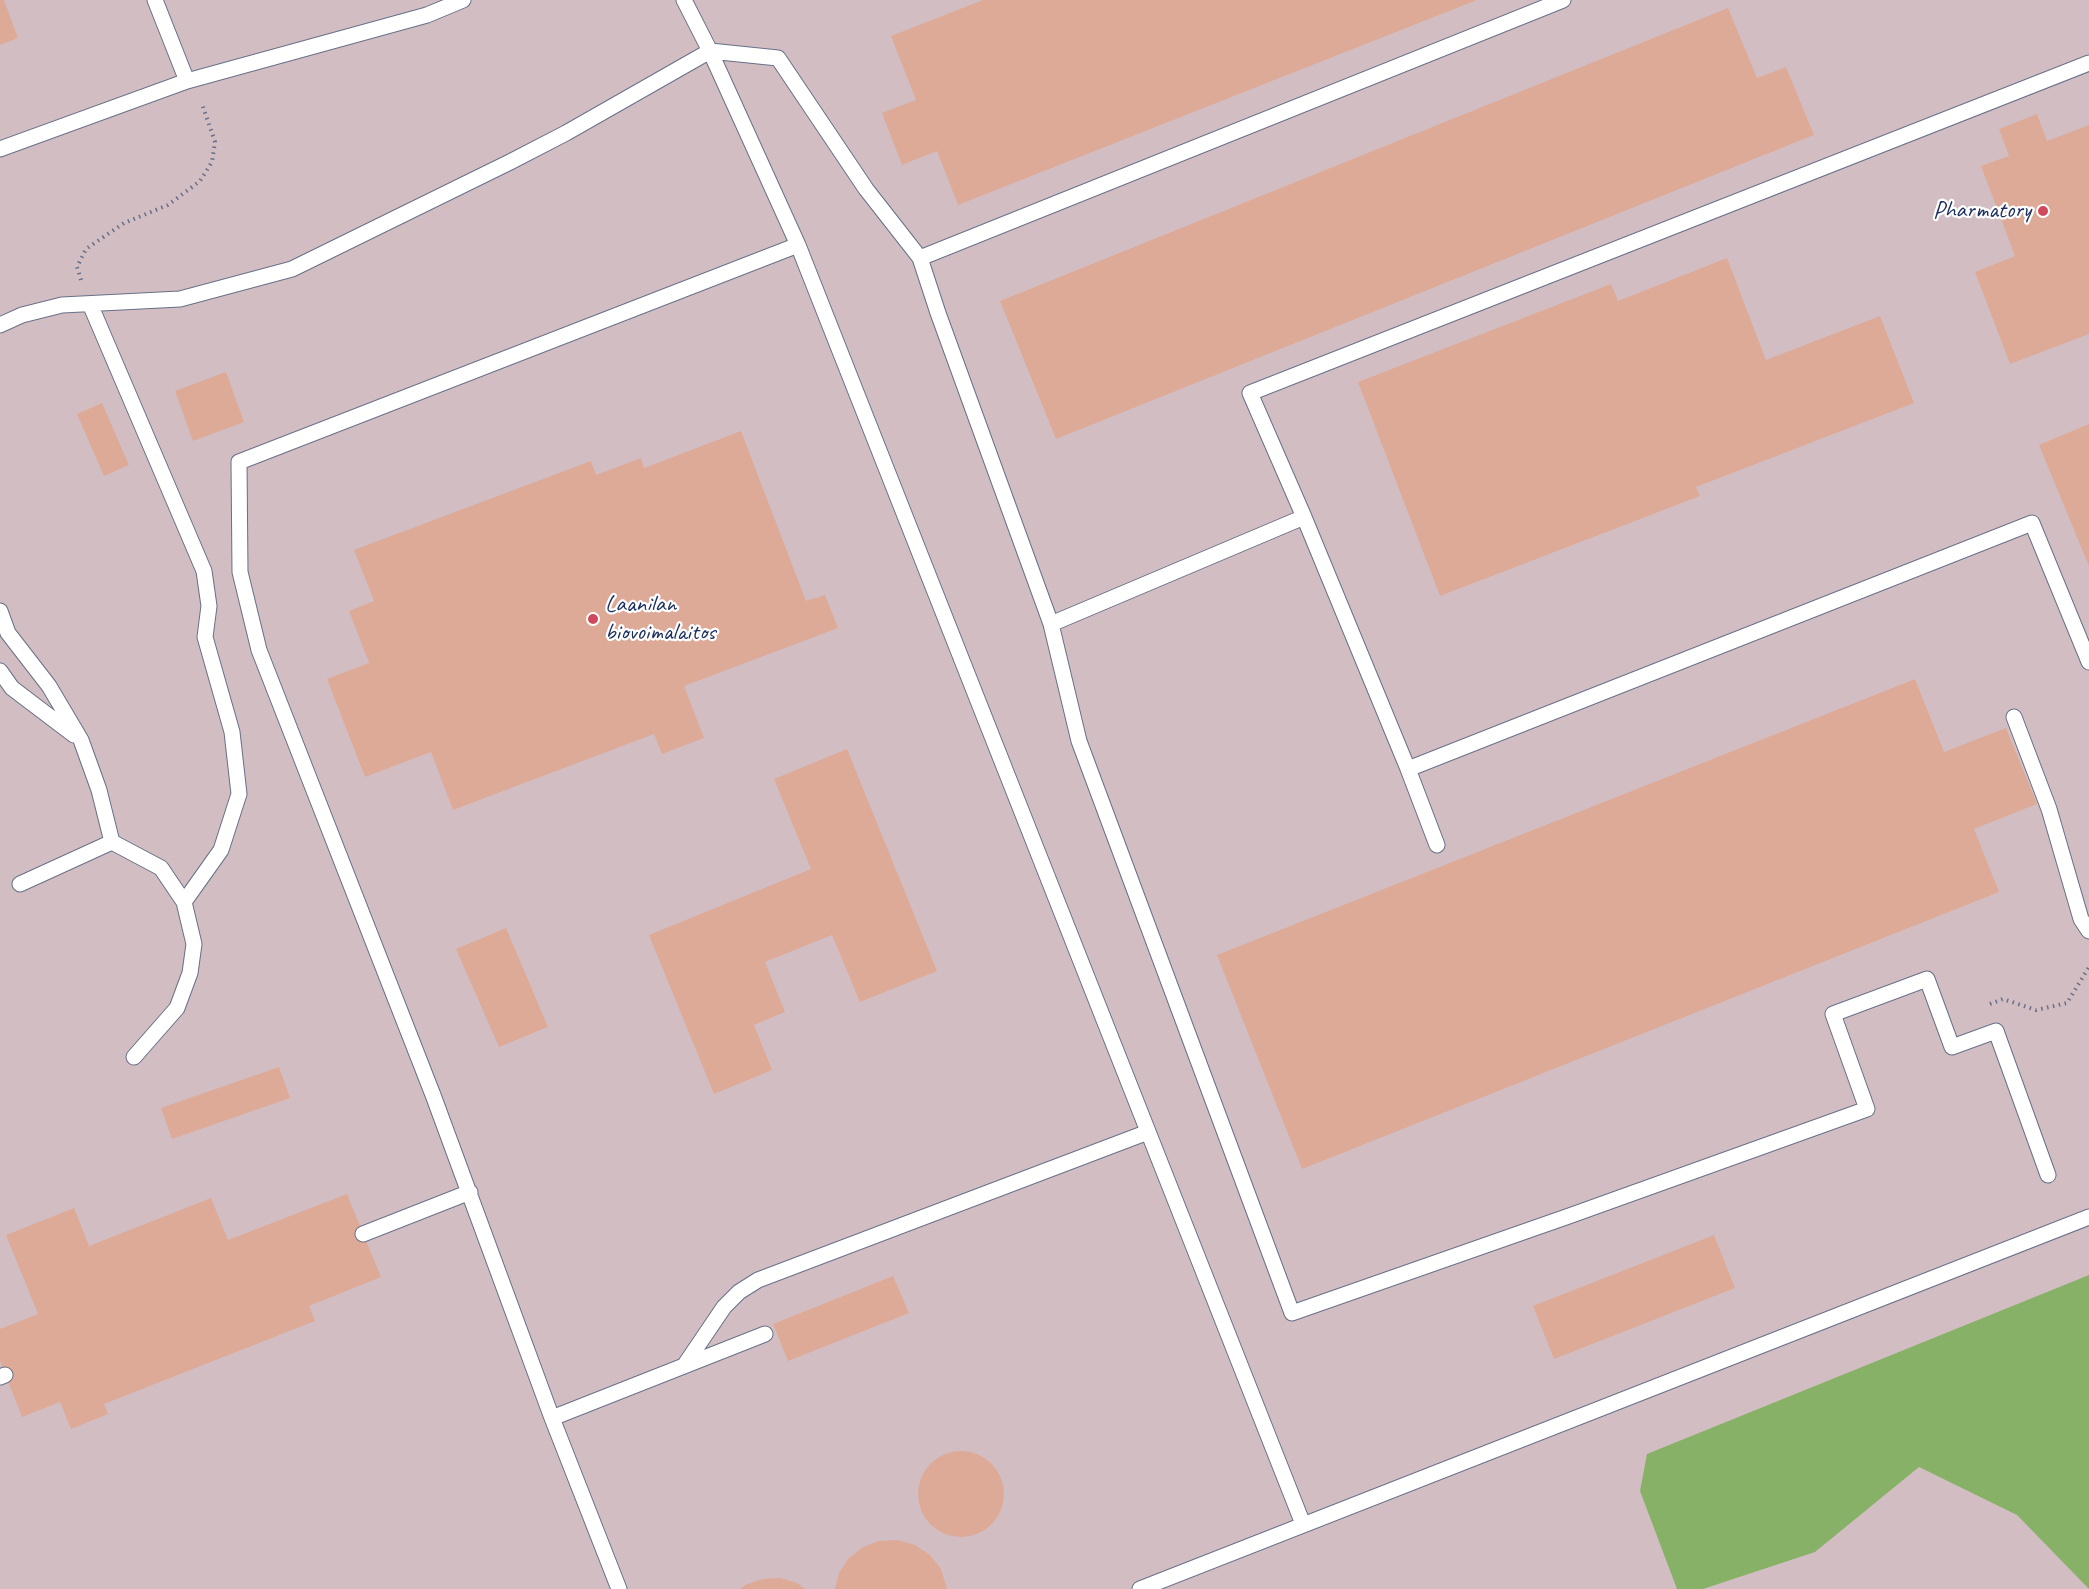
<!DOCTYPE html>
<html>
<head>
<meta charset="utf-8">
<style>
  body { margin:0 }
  canvas { display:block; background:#f8e8d6 }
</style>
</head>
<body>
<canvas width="2089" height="1589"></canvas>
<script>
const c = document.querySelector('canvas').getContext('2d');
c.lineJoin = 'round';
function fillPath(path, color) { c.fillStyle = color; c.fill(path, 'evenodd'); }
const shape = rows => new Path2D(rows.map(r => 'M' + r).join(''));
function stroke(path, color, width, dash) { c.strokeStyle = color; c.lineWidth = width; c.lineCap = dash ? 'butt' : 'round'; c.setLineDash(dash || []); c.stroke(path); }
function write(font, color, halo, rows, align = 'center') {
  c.font = font + ' Caveat,sans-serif'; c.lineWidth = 4.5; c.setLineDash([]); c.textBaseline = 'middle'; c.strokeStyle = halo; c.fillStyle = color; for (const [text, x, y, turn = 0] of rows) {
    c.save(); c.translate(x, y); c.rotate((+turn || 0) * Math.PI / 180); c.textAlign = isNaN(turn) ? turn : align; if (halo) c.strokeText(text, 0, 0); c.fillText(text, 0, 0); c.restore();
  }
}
const industrial = shape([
  [0,0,2089,0,2089,1589,0,1589]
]);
const forest = shape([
  [2089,1275,2089,1589,2017,1515,1919,1467,1815,1552,1703,1589,1677,1589,1640,1491,1647,1454]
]);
const building = shape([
  [0,0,4,0,18,38,0,45],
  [983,0,1477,0,958,205,937,151,902,165,882,113,916,100,891,36],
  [1728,8,1757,78,1786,67,1814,135,1056,439,1000,301],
  [2037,114,2047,141,2089,125,2089,334,2010,364,1975,272,2015,256,1981,166,2009,156,1999,129],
  [1727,258,1766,360,1880,316,1914,403,1696,487,1700,496,1440,596,1358,382,1611,284,1618,301],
  [226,372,244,422,193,441,175,391],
  [102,403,129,465,104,476,77,414],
  [2089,424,2089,566,2039,445],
  [741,431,806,601,825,595,838,628,684,686,704,738,662,754,654,734,453,810,431,752,365,777,327,679,369,663,349,611,374,601,354,550,591,461,596,475,641,458,644,468],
  [1915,679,1944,752,2006,728,2037,804,1974,829,1999,892,1302,1169,1217,955],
  [847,749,937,971,860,1002,832,935,765,962,785,1012,754,1025,772,1070,714,1094,649,935,811,869,774,779],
  [506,928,548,1027,499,1047,456,949],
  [279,1067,290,1098,172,1139,161,1108],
  [347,1194,381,1277,309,1306,315,1321,104,1404,108,1414,71,1429,60,1402,22,1417,0,1361,0,1329,38,1314,6,1235,74,1208,89,1246,211,1198,228,1240],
  [1714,1235,1735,1288,1554,1359,1533,1306],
  [893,1276,909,1313,788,1361,773,1324],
  '918 1494a43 43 0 1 1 86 0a43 43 0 1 1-86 0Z',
  [898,1540,915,1545,930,1555,941,1569,947,1589,835,1589,839,1573,848,1559,863,1547,879,1541],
  [780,1578,797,1583,805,1589,740,1589,745,1585,762,1579]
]);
const path = shape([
  [81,280,77,267,86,249,124,223,168,205,200,181,212,162,215,142,202,104],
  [1990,1004,2003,999,2036,1010,2067,1003,2089,967]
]);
const lane = shape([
  [710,51,778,58,866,189,920,258,938,313,1051,624,1079,741,1292,1313,1569,1216,1867,1109,1833,1014,1927,979,1952,1047,1996,1031,2048,1175],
  [710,51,798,245],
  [187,81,427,15,463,0],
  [0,149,187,81,155,0],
  [920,258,1563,0],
  [90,304,204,571,209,606,205,637,232,732,239,794,221,850,184,902],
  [0,325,22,315,62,305,180,299,292,269,510,162,566,133,710,51,684,0],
  [1304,517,1408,769,2032,523,2089,662],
  [0,611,8,633,49,686,81,740,99,790,112,842,161,868,184,902,194,944,190,973,177,1008,134,1057],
  [1051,624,1304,517,1250,393,2089,63],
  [0,671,12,688,74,735],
  [2014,717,2049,809,2081,919,2089,931],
  [1408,769,1437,845],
  [20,884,112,842],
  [363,1234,470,1192],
  [684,1366,724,1307,739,1292,758,1280,1148,1132],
  [0,1377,5,1375],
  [552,1418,765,1334],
  [619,1589,552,1418,433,1095,259,650,240,572,239,462,798,245,1303,1524],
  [1140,1589,2089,1217]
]);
const markers = [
  [2043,211,6,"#d1495b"],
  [593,619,6,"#d1495b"]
];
const poiNames = [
  ["Pharmatory",2031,211],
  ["Laanilan",605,605,"left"],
  ["biovoimalaitos",605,633,"left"]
];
fillPath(industrial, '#d2bec2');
fillPath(forest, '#88b168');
fillPath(building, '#ddaa98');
stroke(lane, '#687088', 17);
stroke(path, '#687088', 4, [1.5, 4.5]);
stroke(lane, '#fff', 15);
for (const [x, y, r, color] of markers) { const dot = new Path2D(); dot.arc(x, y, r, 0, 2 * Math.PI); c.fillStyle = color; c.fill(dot); stroke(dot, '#fff', 2); }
write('24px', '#1b2f5e', '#fff', poiNames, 'right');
</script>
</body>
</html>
